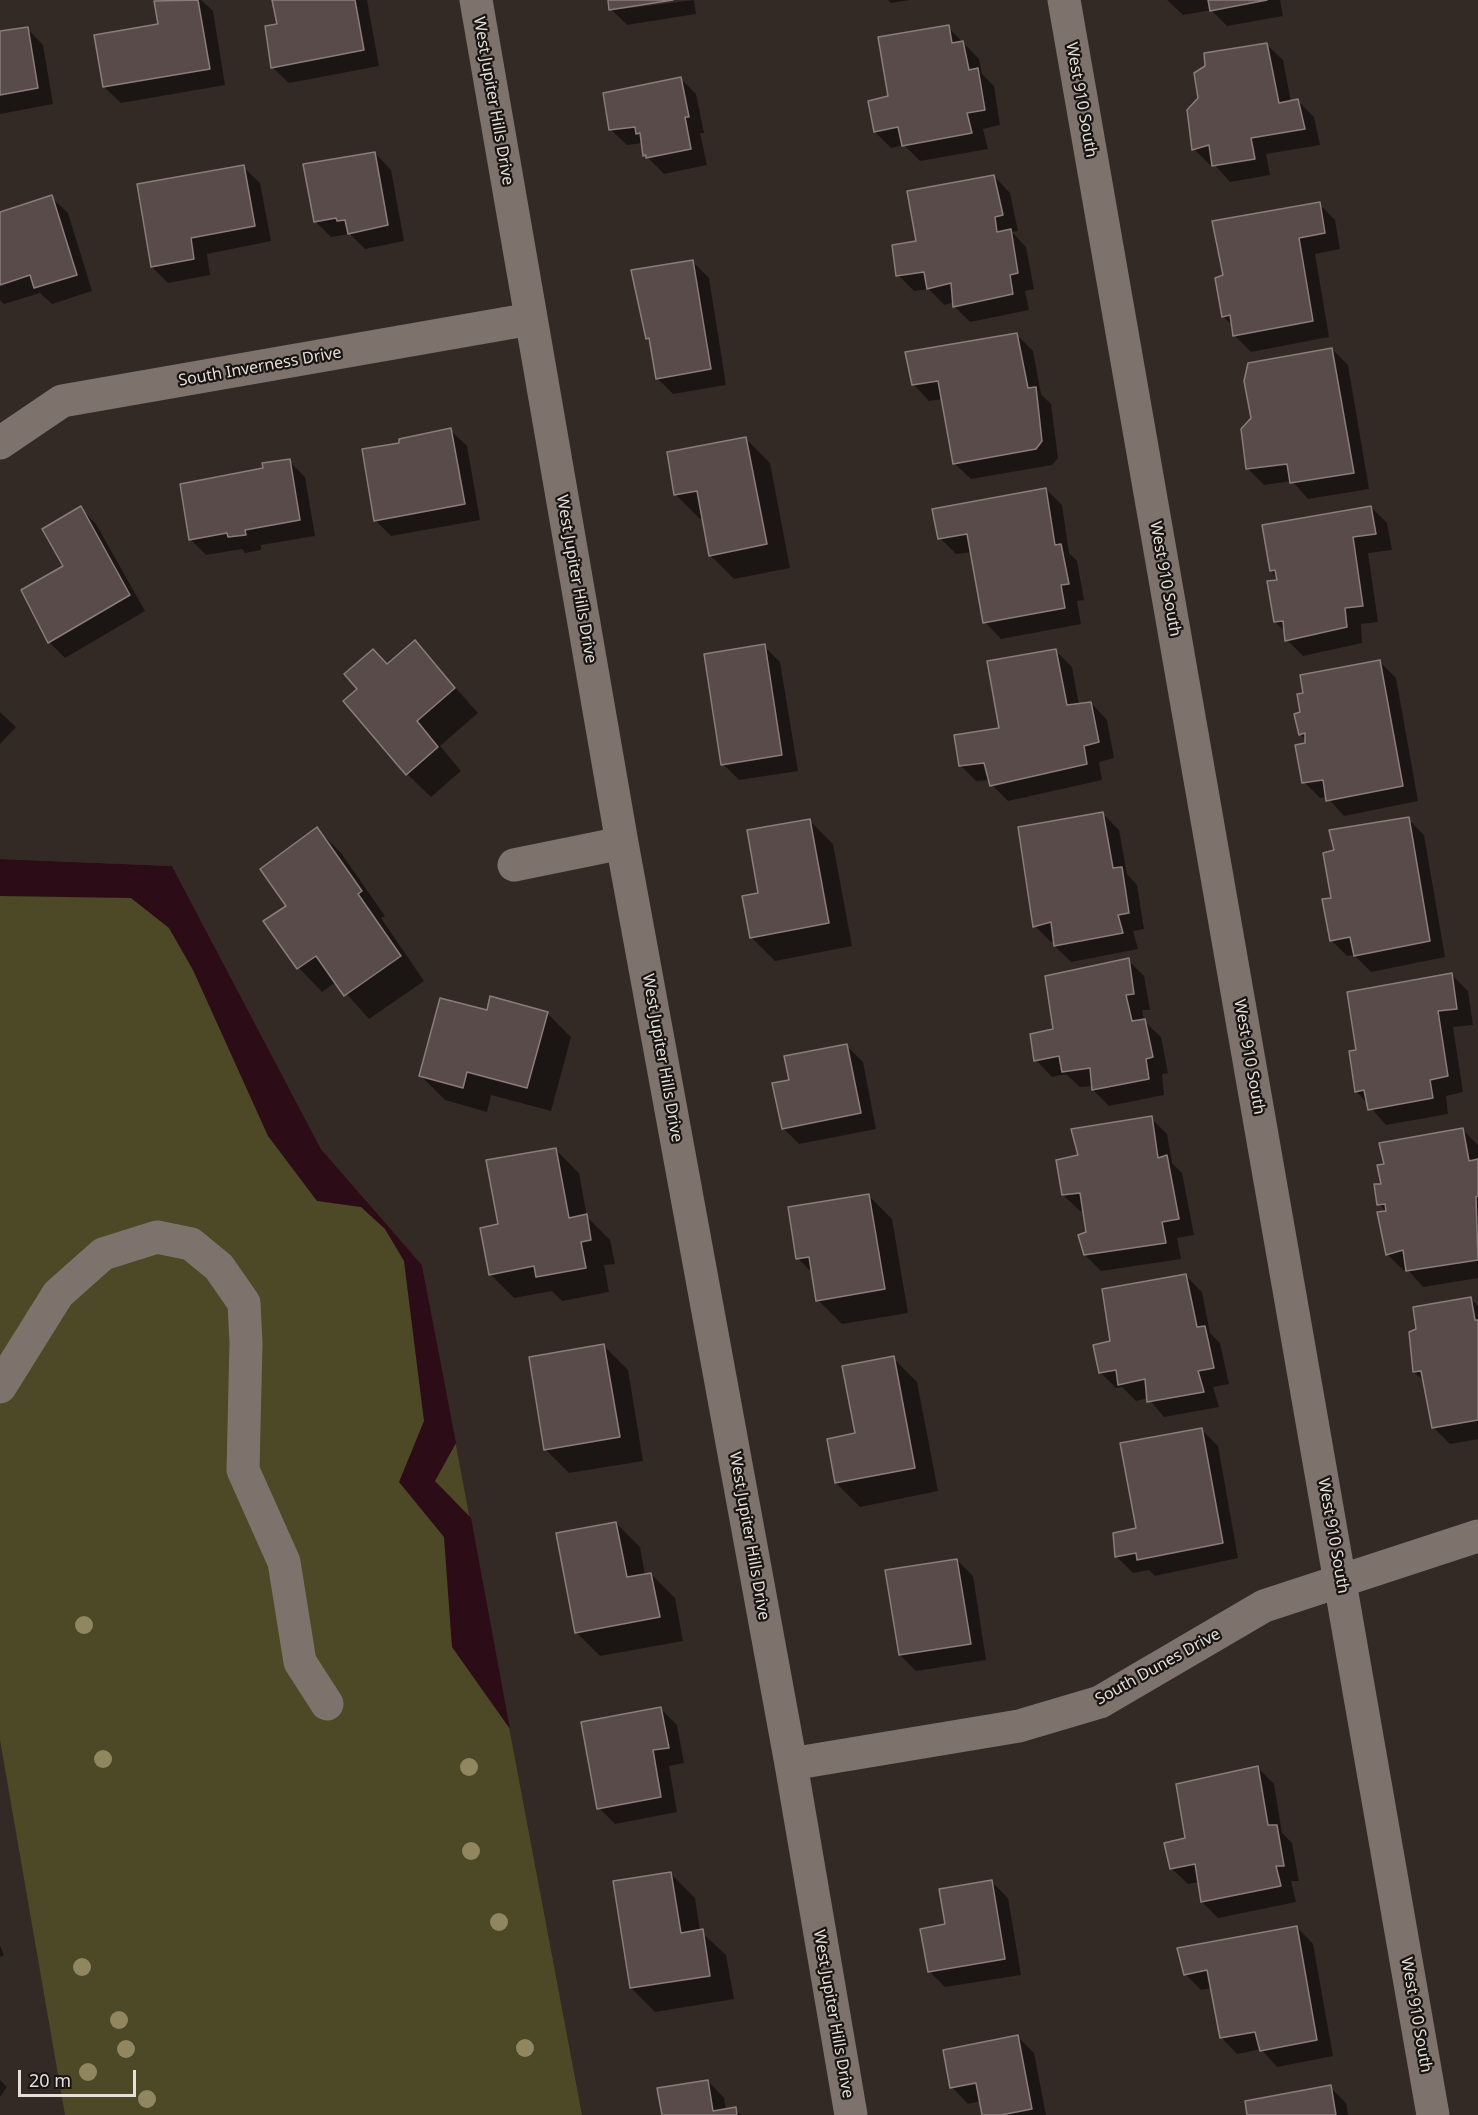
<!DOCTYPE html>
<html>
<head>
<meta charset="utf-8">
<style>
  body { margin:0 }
  #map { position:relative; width:1478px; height:2115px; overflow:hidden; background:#342a25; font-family:"Noto Sans",sans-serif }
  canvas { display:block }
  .scale { position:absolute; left:18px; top:2070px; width:118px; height:27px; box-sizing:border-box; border:3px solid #e6dfdc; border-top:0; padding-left:8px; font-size:18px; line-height:21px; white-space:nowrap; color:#e6dfdc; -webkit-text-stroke:4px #181411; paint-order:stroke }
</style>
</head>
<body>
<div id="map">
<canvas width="1478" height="2115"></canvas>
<div class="scale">20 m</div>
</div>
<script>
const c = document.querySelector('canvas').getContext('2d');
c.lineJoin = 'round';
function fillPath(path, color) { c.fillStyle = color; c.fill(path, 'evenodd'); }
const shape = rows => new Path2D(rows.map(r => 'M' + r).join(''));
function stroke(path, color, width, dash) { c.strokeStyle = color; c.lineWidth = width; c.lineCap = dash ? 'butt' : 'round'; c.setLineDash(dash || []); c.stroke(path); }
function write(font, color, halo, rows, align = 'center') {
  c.font = font + ' "Noto Sans",sans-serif'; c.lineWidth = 4.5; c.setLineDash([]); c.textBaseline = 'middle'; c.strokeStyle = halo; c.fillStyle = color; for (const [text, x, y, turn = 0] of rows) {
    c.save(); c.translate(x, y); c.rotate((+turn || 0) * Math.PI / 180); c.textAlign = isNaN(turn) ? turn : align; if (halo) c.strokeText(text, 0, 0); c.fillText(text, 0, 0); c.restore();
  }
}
const green = shape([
  [0,859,172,866,321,1149,422,1265,582,2115,65,2115,0,1740]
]);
const water = shape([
  [0,859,172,866,321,1149,422,1265,456,1443,435,1481,471,1518,510,1729,452,1647,444,1537,399,1482,424,1421,404,1261,385,1229,361,1207,317,1201,268,1136,193,970,169,928,131,898,0,896]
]);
const shadow = shape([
  [168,0,201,0,213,11,225,85,121,103,104,87,159,25,156,2],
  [274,0,367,0,379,66,289,83,272,67,278,25],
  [609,0,663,0,622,6,622,9,694,0,696,14,627,25,611,9],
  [888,0,910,0,891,3],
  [1167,0,1280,0,1283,16,1227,26,1211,10,1183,15],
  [948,27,979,59,982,74,994,86,1000,125,983,129,988,149,920,161,904,145,891,148,875,132],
  [27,28,43,45,53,104,0,114,0,32],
  [1266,44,1283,60,1291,102,1298,101,1314,117,1320,145,1266,154,1270,175,1230,182,1214,164,1210,165,1194,149,1207,66],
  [680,78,696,94,704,133,700,133,707,165,664,174,645,155,643,143,627,145,610,129],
  [375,153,391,170,404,241,365,249,350,234,331,237,315,221],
  [243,167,260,183,271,241,207,254,210,275,168,283,152,267],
  [994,176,1010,193,1018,231,1012,232,1026,247,1034,289,1025,291,1029,310,970,322,954,306,954,302,944,305,929,289,914,291,898,275,917,242],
  [51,197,68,213,92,291,52,304,40,293,4,304,0,300,0,213],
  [1319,204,1335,220,1340,249,1315,254,1329,337,1251,352,1234,335,1233,326,1224,317,1225,276],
  [692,261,709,278,726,385,673,394,657,378,651,343,647,339,632,272],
  [1016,334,1033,351,1041,394,1051,404,1058,458,1052,465,971,479,954,463,943,399,929,401,913,384],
  [1332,349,1348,365,1369,489,1308,499,1292,481,1264,485,1248,469],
  [450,430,467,446,480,520,391,536,375,520,401,444],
  [746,439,770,463,790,568,734,579,710,555,703,518,700,519,676,495],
  [289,461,305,477,315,536,261,545,261,550,245,553,242,549,206,555,190,539,221,476,265,469],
  [1046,489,1062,505,1069,553,1077,561,1084,600,1077,601,1081,624,1001,639,985,622,972,552,956,554,940,538],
  [1371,507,1387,523,1392,550,1368,553,1378,622,1361,624,1362,643,1303,656,1287,640,1286,632,1275,622,1278,581,1271,570],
  [80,508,96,524,145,611,65,658,49,642],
  [415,642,478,713,440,746,461,771,431,797,407,774,388,665],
  [764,646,780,662,798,771,739,780,723,764],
  [1055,650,1072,667,1079,705,1091,703,1107,720,1114,758,1099,762,1102,780,1008,801,992,785,990,780,976,781,960,765,1001,729],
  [1380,662,1396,678,1418,801,1344,816,1327,797,1320,798,1304,782,1307,741,1300,734],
  [0,712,16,727,0,744],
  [1103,814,1119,830,1127,874,1137,885,1144,929,1133,931,1138,949,1071,962,1055,946,1055,941,1051,942,1035,926],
  [1408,819,1424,835,1445,957,1371,972,1354,955,1347,956,1331,940,1332,899],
  [809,820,833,844,852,946,775,961,751,937],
  [317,829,341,853,385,916,381,918,424,981,369,1019,336,982,322,992,299,968,266,922,288,906],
  [1128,960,1144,976,1150,1010,1142,1010,1144,1021,1161,1037,1168,1073,1162,1074,1164,1095,1109,1106,1093,1090,1093,1086,1080,1087,1066,1074,1052,1077,1036,1060,1054,1031],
  [1452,975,1468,991,1473,1025,1453,1027,1463,1092,1446,1096,1448,1114,1386,1125,1356,1091,1357,1051],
  [488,1012,547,1013,571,1037,551,1111,491,1095,487,1112,445,1100,421,1076],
  [847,1046,863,1062,876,1129,799,1144,783,1128,790,1081],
  [1151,1118,1167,1134,1172,1163,1182,1173,1194,1235,1177,1238,1181,1259,1101,1271,1085,1255,1088,1233,1084,1210,1080,1211,1063,1195,1079,1156],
  [1462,1129,1478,1145,1478,1278,1423,1287,1407,1269,1403,1270,1387,1254,1387,1212,1379,1204,1385,1165],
  [555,1149,579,1173,587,1217,610,1240,615,1264,604,1265,609,1292,562,1301,552,1291,514,1298,490,1274],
  [868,1195,892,1219,908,1313,842,1324,818,1300,813,1274,798,1258],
  [1186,1276,1202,1292,1210,1333,1220,1343,1229,1384,1213,1387,1219,1407,1164,1417,1148,1398,1136,1401,1122,1387,1116,1388,1100,1372,1112,1342],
  [1471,1299,1478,1306,1478,1439,1450,1444,1434,1428,1425,1382,1414,1372],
  [604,1346,628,1370,643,1461,569,1473,545,1449],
  [893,1358,917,1382,938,1491,860,1507,836,1483],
  [1202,1430,1218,1446,1238,1558,1155,1576,1149,1570,1133,1573,1116,1556,1138,1529],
  [616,1523,640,1547,645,1575,651,1574,675,1598,683,1641,600,1656,576,1632],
  [957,1560,973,1576,986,1660,916,1671,900,1655],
  [661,1709,677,1725,684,1763,669,1766,677,1812,615,1824,599,1808],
  [1258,1768,1274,1784,1282,1833,1292,1843,1299,1881,1291,1881,1296,1902,1218,1918,1202,1902,1199,1882,1188,1884,1171,1868,1187,1839],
  [671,1874,695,1898,700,1931,726,1955,734,1999,655,2012,631,1988],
  [992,1882,1008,1898,1021,1975,945,1987,929,1971,947,1925],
  [1297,1927,1313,1944,1333,2056,1277,2067,1261,2049,1237,2054,1221,2037,1212,1988,1201,1990,1185,1974],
  [0,1945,4,1955,0,1957],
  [1018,2037,1034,2053,1046,2115,984,2115,981,2101,968,2104,952,2087],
  [0,2080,7,2087,0,2097],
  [708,2081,724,2098,726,2110,735,2109,741,2115,663,2115],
  [1330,2087,1346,2103,1348,2115,1249,2115]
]);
const building = shape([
  [198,0,210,69,103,87,94,35,158,24,154,1,198,0],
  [272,0,355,0,364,50,271,68,265,26,277,24,272,0],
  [608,0,673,0,609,10,608,0],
  [1208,0,1267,0,1210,11,1208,0],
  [949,25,952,43,963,41,969,70,978,68,985,110,967,113,972,133,902,146,898,127,874,132,868,101,888,96,878,37,949,25],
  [28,27,38,88,0,95,0,31,28,27],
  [1267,43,1279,103,1298,99,1305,129,1251,138,1255,159,1212,166,1209,145,1192,150,1187,110,1198,98,1194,73,1205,66,1204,53,1267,43],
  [681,77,689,117,685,117,691,149,646,158,646,155,643,156,640,133,636,134,635,127,609,130,603,93,681,77],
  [375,152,388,225,348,234,345,220,337,221,336,218,314,222,303,164,375,152],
  [244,165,255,226,191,238,194,259,151,267,137,184,244,165],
  [994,175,1003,215,995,217,997,232,1011,229,1018,273,1010,275,1013,294,953,307,951,283,927,289,924,272,896,276,892,245,916,241,907,191,994,175],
  [52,195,77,275,34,288,30,275,0,285,0,212,52,195],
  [1320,202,1325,233,1299,238,1313,321,1233,336,1230,315,1222,317,1215,278,1223,275,1212,221,1320,202],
  [693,260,711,369,656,379,649,338,646,339,631,270,693,260],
  [1017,333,1028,388,1036,387,1042,441,1036,449,953,464,938,381,912,385,905,352,1017,333],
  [1332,348,1354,473,1290,483,1287,464,1246,469,1241,429,1251,418,1244,381,1248,363,1332,348],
  [451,428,465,504,374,521,362,449,399,443,399,439,451,428],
  [746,437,767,544,709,556,697,491,674,495,667,452,746,437],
  [290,459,300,520,245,530,246,535,228,537,227,533,189,540,180,484,263,468,262,463,290,459],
  [1046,488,1055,545,1061,544,1069,584,1061,585,1065,608,983,623,967,534,938,539,932,509,1046,488],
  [81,506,130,595,48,643,21,590,63,566,42,529,81,506],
  [1371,506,1376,534,1353,537,1363,606,1345,608,1347,627,1285,641,1283,621,1274,622,1267,581,1277,580,1275,570,1270,571,1262,525,1371,506],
  [415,640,455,688,417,721,438,747,406,775,343,701,357,689,344,674,373,649,387,664,415,640],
  [765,644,782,755,721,765,704,654,765,644],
  [1056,649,1067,705,1091,702,1099,742,1084,746,1087,764,990,786,984,763,959,766,954,735,999,728,987,661,1056,649],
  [1380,660,1403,786,1326,801,1323,780,1302,783,1295,745,1305,743,1305,733,1299,735,1294,714,1300,712,1297,694,1303,693,1300,675,1380,660],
  [1103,812,1113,868,1122,867,1129,913,1118,915,1123,933,1054,946,1051,922,1033,927,1018,827,1103,812],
  [1409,817,1430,941,1354,956,1350,937,1330,941,1322,899,1331,898,1323,853,1334,850,1329,830,1409,817],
  [810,819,829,923,750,938,742,896,758,893,747,830,810,819],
  [317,827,362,891,358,894,401,956,344,996,316,956,297,969,263,921,286,906,260,869,317,827],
  [1129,958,1134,994,1126,995,1132,1021,1145,1019,1153,1057,1146,1059,1149,1079,1092,1090,1090,1068,1062,1072,1059,1056,1034,1061,1030,1034,1053,1029,1045,976,1129,958],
  [1452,973,1457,1009,1438,1011,1448,1076,1430,1080,1433,1098,1368,1110,1364,1090,1355,1092,1349,1051,1356,1050,1347,992,1452,973],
  [490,996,548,1012,527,1088,467,1072,463,1088,419,1076,440,998,487,1010,490,996],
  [847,1044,861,1113,782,1129,772,1083,789,1080,784,1056,847,1044],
  [1152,1116,1158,1158,1167,1155,1179,1219,1162,1222,1166,1243,1084,1255,1078,1235,1086,1232,1080,1193,1062,1195,1056,1160,1078,1155,1071,1129,1152,1116],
  [1463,1128,1469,1161,1478,1159,1478,1196,1476,1197,1478,1260,1406,1271,1403,1250,1386,1255,1377,1212,1386,1211,1385,1204,1377,1205,1374,1184,1381,1184,1377,1165,1384,1164,1379,1143,1463,1128],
  [556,1148,569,1218,587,1214,591,1240,581,1242,586,1268,536,1277,534,1266,489,1275,480,1228,498,1224,486,1160,556,1148],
  [869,1194,885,1289,816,1301,809,1257,796,1259,788,1207,869,1194],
  [1186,1274,1197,1327,1205,1326,1214,1368,1198,1371,1204,1392,1147,1402,1145,1379,1118,1385,1116,1370,1099,1373,1093,1345,1110,1341,1102,1289,1186,1274],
  [1471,1297,1475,1320,1478,1320,1478,1420,1432,1428,1421,1371,1413,1372,1409,1332,1416,1329,1413,1307,1471,1297],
  [604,1344,620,1437,544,1450,529,1357,604,1344],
  [894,1356,915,1468,835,1483,827,1439,855,1433,842,1366,894,1356],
  [1202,1428,1223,1543,1137,1560,1136,1553,1115,1557,1113,1533,1136,1528,1120,1443,1202,1428],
  [616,1522,627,1577,651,1573,660,1617,575,1633,556,1533,616,1522],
  [957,1559,971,1644,899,1655,885,1570,957,1559],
  [661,1707,669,1748,653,1750,661,1797,597,1809,581,1722,661,1707],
  [1258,1766,1268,1825,1277,1825,1284,1866,1276,1866,1281,1886,1201,1902,1195,1864,1170,1869,1164,1843,1185,1838,1176,1784,1258,1766],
  [671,1872,681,1933,703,1929,710,1976,630,1988,613,1881,671,1872],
  [992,1880,1005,1959,928,1972,920,1929,945,1924,939,1889,992,1880],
  [1297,1926,1317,2040,1260,2051,1255,2032,1220,2038,1207,1970,1184,1975,1177,1948,1297,1926],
  [1018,2035,1032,2109,1001,2115,982,2115,976,2083,950,2088,943,2050,1018,2035],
  [708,2080,713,2111,736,2107,737,2115,662,2115,657,2088,708,2080],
  [1331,2085,1336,2115,1247,2115,1245,2101,1331,2085]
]);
const minor = shape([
  [476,0,622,843,791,1764,851,2115],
  [1064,0,1433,2115],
  [0,443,62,401,531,319],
  [514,865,622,843],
  [0,1387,58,1294,103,1254,157,1237,191,1244,219,1267,244,1303,246,1343,243,1470,284,1562,300,1662,327,1704],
  [791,1764,1019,1726,1100,1702,1264,1606,1478,1536]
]);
const trees = [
  [84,1625],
  [103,1759],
  [469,1767],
  [471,1851],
  [499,1922],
  [82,1967],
  [119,2020],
  [525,2048],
  [126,2049],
  [88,2072],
  [147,2099]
];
const streetNames = [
  ["West 910 South",1081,100,80],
  ["West Jupiter Hills Drive",493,101,80],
  ["South Inverness Drive",260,367,-10],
  ["West Jupiter Hills Drive",576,579,80],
  ["West 910 South",1165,579,80],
  ["West 910 South",1249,1057,80],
  ["West Jupiter Hills Drive",662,1058,80],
  ["West Jupiter Hills Drive",749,1536,80],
  ["West 910 South",1333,1536,80],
  ["South Dunes Drive",1158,1667,-29],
  ["West Jupiter Hills Drive",833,2014,80],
  ["West 910 South",1416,2015,80]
];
fillPath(green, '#4d4825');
fillPath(water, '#2c0c17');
fillPath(shadow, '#0007');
fillPath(building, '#584b4a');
stroke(building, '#8a7d7b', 1.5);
stroke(minor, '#7e736c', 33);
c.fillStyle = '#908660';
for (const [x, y] of trees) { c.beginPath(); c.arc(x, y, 9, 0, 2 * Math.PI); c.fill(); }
write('16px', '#e6dfdc', '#181411', streetNames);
</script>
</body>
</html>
